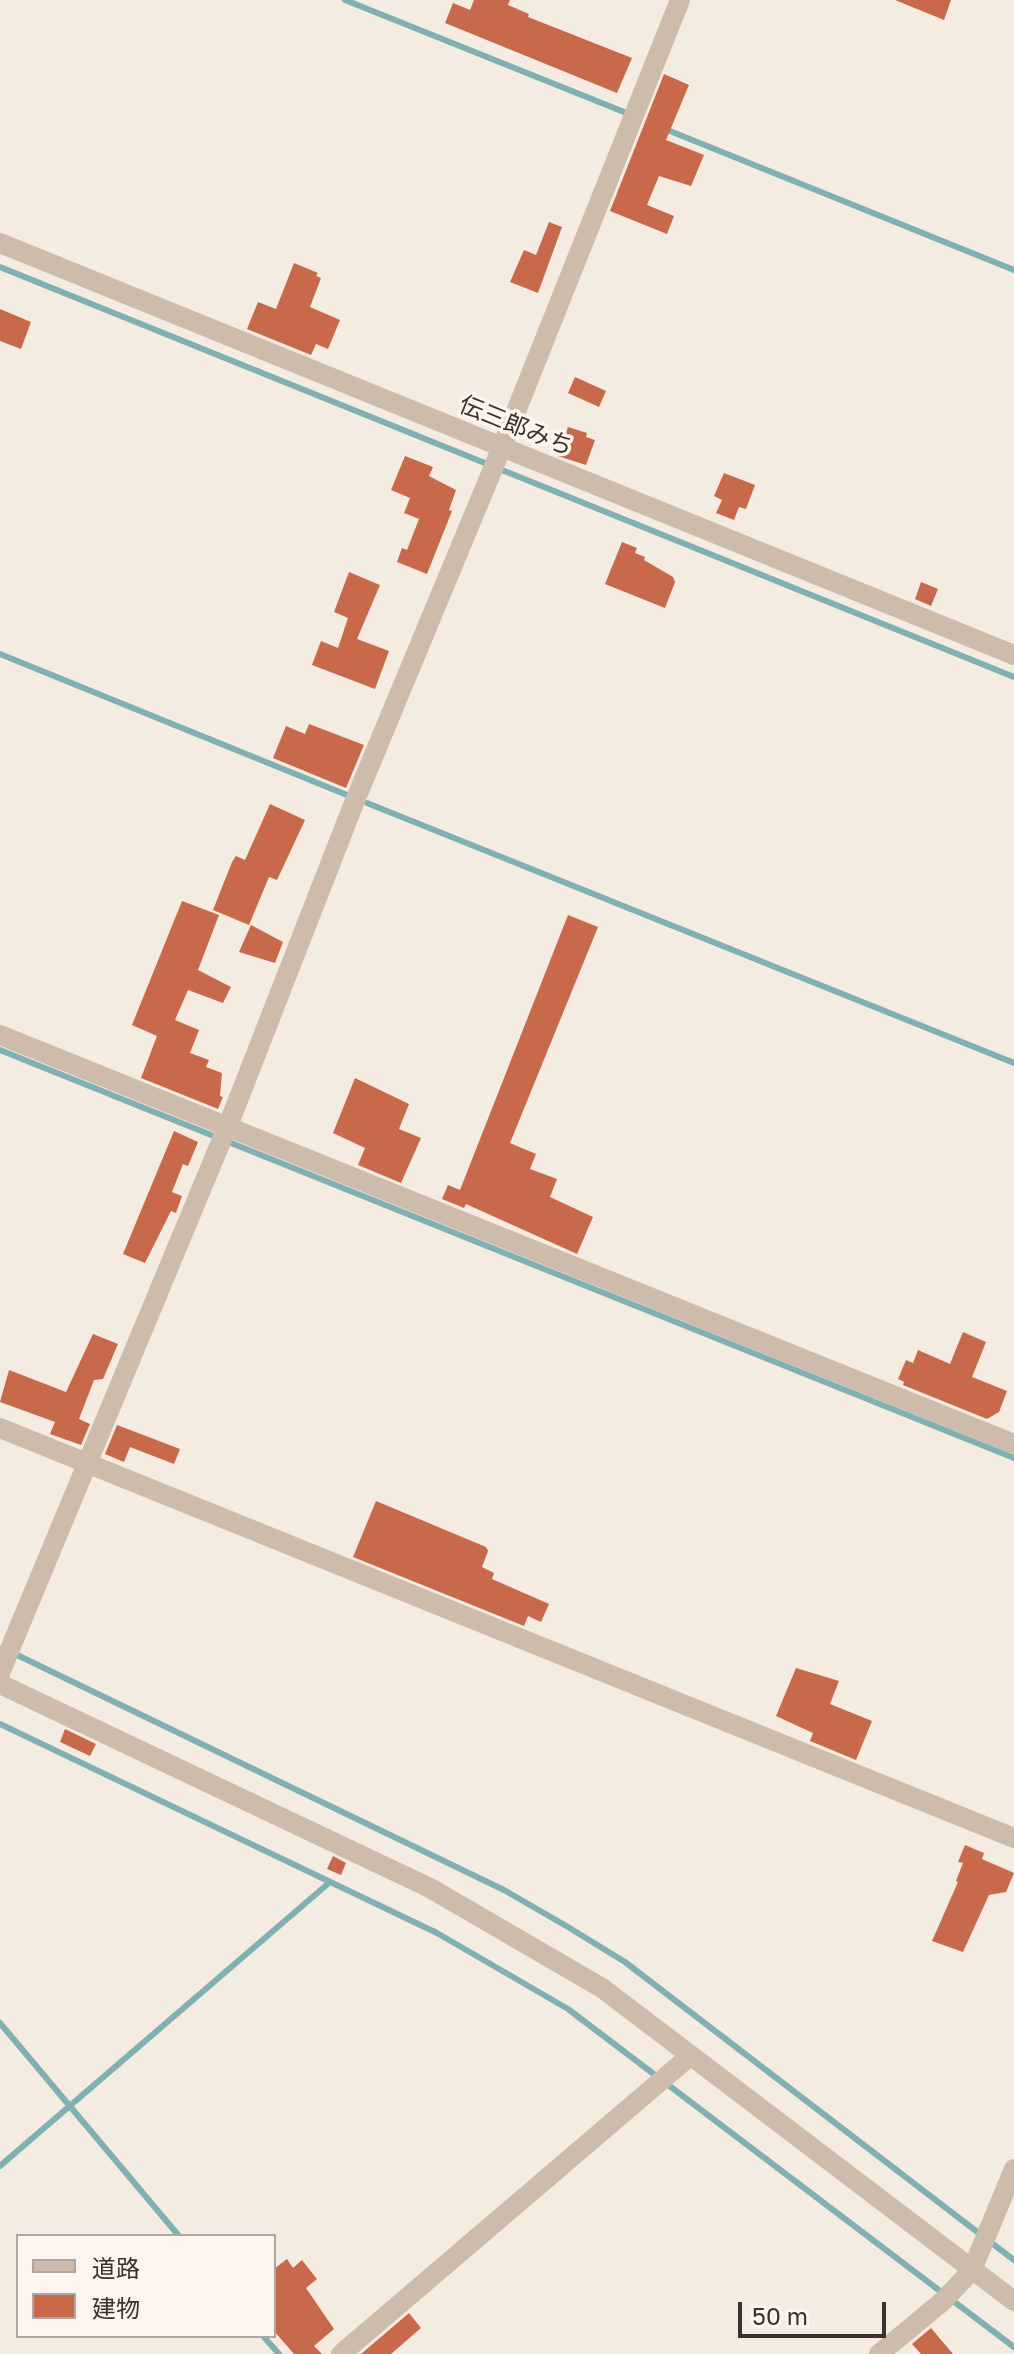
<!DOCTYPE html>
<html>
<head>
<meta charset="utf-8">
<style>
  body { margin:0 }
  #map { position:relative; width:1014px; height:2354px; overflow:hidden; background:#f4ebe1; font-family:"Golos Text","Noto Sans JP",sans-serif }
  canvas { display:block }
  .legend { position:absolute; left:16px; top:2234px; width:260px; height:104px; box-sizing:border-box; background:#fbf5ee; border:2px solid #aea6a0; margin:0; padding:10px 14px; list-style:none; font-size:24px; color:#3b302b }
  .legend li { display:flex; align-items:center; gap:16px; height:40px }
  .legend b { width:40px; border:2px solid #aea6a0 }
  .scale { position:absolute; left:738px; top:2302px; width:148px; height:36px; box-sizing:border-box; border:4px solid #3b302b; border-top:0; padding-left:10px; font-size:24px; line-height:28px; white-space:nowrap; color:#3b302b; -webkit-text-stroke:6px #fbf5ee; paint-order:stroke }
</style>
</head>
<body>
<div id="map">
<canvas width="1014" height="2354"></canvas>
<ul class="legend">
<li><b style="height:10px;background:#cdbbac"></b>道路</li>
<li><b style="height:22px;background:#c8694b"></b>建物</li>
</ul>
<div class="scale">50 m</div>
</div>
<script>
const c = document.querySelector('canvas').getContext('2d');
c.lineJoin = 'round';
const shape = rows => new Path2D(rows.map(r => 'M' + r).join(''));
function stroke(path, color, width, dash) { c.strokeStyle = color; c.lineWidth = width; c.lineCap = dash ? 'butt' : 'round'; c.setLineDash(dash || []); c.stroke(path); }
function fillPath(path, color) { c.fillStyle = color; c.fill(path, 'evenodd'); }
function write(font, color, halo, rows, align = 'center') {
  c.font = font + ' "Golos Text","Noto Sans JP",sans-serif'; c.lineWidth = 7; c.setLineDash([]); c.textBaseline = 'middle'; c.strokeStyle = halo; c.fillStyle = color; for (const [text, x, y, turn = 0] of rows) {
    c.save(); c.translate(x, y); c.rotate((+turn || 0) * Math.PI / 180); c.textAlign = isNaN(turn) ? turn : align; if (halo) c.strokeText(text, 0, 0); c.fillText(text, 0, 0); c.restore();
  }
}
const stream = shape([
  [345,0,624,112],
  [665,129,1014,270],
  [0,267,1014,677],
  [0,654,347,795],
  [367,803,1014,1063],
  [0,1050,1014,1458],
  [13,1653,504,1890,568,1927,625,1962,1014,2260],
  [0,1724,437,1933,568,2009,1014,2347],
  [0,2023,179,2236],
  [0,2166,330,1882],
  [263,2336,279,2354]
]);
const building = shape([
  [474,0,510,0,508,5,529,14,528,17,632,58,617,93,445,23,453,3,470,10],
  [895,0,951,0,944,20],
  [664,74,689,85,666,140,704,155,691,186,659,176,647,205,674,216,667,234,610,211],
  [549,222,562,227,538,293,510,282,524,250,536,255],
  [294,263,318,273,316,276,321,278,310,307,340,320,328,349,316,344,311,355,247,329,258,302,276,309],
  [0,309,31,322,21,349,0,341],
  [575,377,606,391,599,407,568,393],
  [568,427,587,433,586,437,595,440,586,465,558,456],
  [405,456,433,467,429,476,456,490,449,510,452,511,427,574,397,562,402,548,407,550,419,519,404,513,410,498,391,490],
  [724,473,755,485,746,509,739,507,734,520,716,513,722,500,714,496],
  [622,542,637,548,635,553,645,557,644,560,673,577,675,582,665,608,605,584],
  [349,572,380,585,357,639,389,651,375,689,312,665,321,641,338,648,348,618,334,612],
  [921,582,938,589,931,606,915,599],
  [309,724,364,745,346,788,273,758,286,726,305,734],
  [270,804,305,820,277,880,269,877,249,925,213,910,232,862,236,856,245,860],
  [182,901,219,915,198,970,231,987,223,1003,188,990,175,1020,199,1030,190,1053,209,1060,206,1067,222,1073,220,1096,223,1097,218,1109,141,1078,157,1036,132,1025],
  [568,915,598,927,510,1143,536,1154,530,1169,557,1179,550,1197,593,1217,577,1254,466,1204,464,1208,442,1199,448,1185,460,1190],
  [251,925,283,942,275,963,239,952],
  [355,1078,409,1104,399,1129,421,1138,401,1183,358,1165,365,1148,333,1133],
  [174,1131,198,1142,188,1166,183,1164,172,1192,182,1196,176,1213,171,1211,145,1263,123,1254],
  [963,1332,986,1342,972,1377,1007,1391,999,1412,987,1419,903,1385,904,1382,898,1379,906,1360,913,1363,918,1350,950,1364],
  [93,1334,118,1344,103,1379,94,1380,79,1419,90,1424,81,1445,50,1434,55,1422,0,1402,9,1370,66,1392],
  [117,1425,180,1449,174,1464,130,1447,124,1462,105,1454],
  [376,1501,486,1547,488,1551,482,1567,494,1573,492,1579,549,1604,541,1622,528,1616,524,1626,353,1557],
  [796,1668,839,1681,830,1704,872,1721,856,1760,810,1741,813,1733,776,1716],
  [65,1729,96,1744,90,1756,60,1742],
  [965,1845,984,1853,982,1859,1014,1873,1006,1892,989,1895,963,1952,932,1941,958,1882,956,1881,963,1863,958,1862],
  [333,1856,346,1863,341,1875,327,1869],
  [287,2259,293,2268,302,2260,317,2279,306,2288,334,2329,314,2346,322,2354,294,2354,274,2331,274,2269],
  [409,2313,421,2328,391,2354,361,2354],
  [931,2328,953,2354,921,2354,912,2344]
]);
const minor = shape([
  [0,243,1014,655],
  [0,1035,1014,1444],
  [0,1428,1014,1838],
  [0,1673,233,1113,354,803,497,459,680,0],
  [0,1684,430,1888,602,1988,1014,2301],
  [341,2354,690,2056],
  [879,2354,943,2301,972,2270,1014,2169]
]);
const streetNames = [
  ["伝三郎みち",516,426,22]
];
stroke(stream, '#7fb0b2', 6);
fillPath(building, '#c8694b');
stroke(minor, '#cdbbac', 20);
write('24px', '#3b302b', '#fbf5ee', streetNames);
</script>
</body>
</html>
